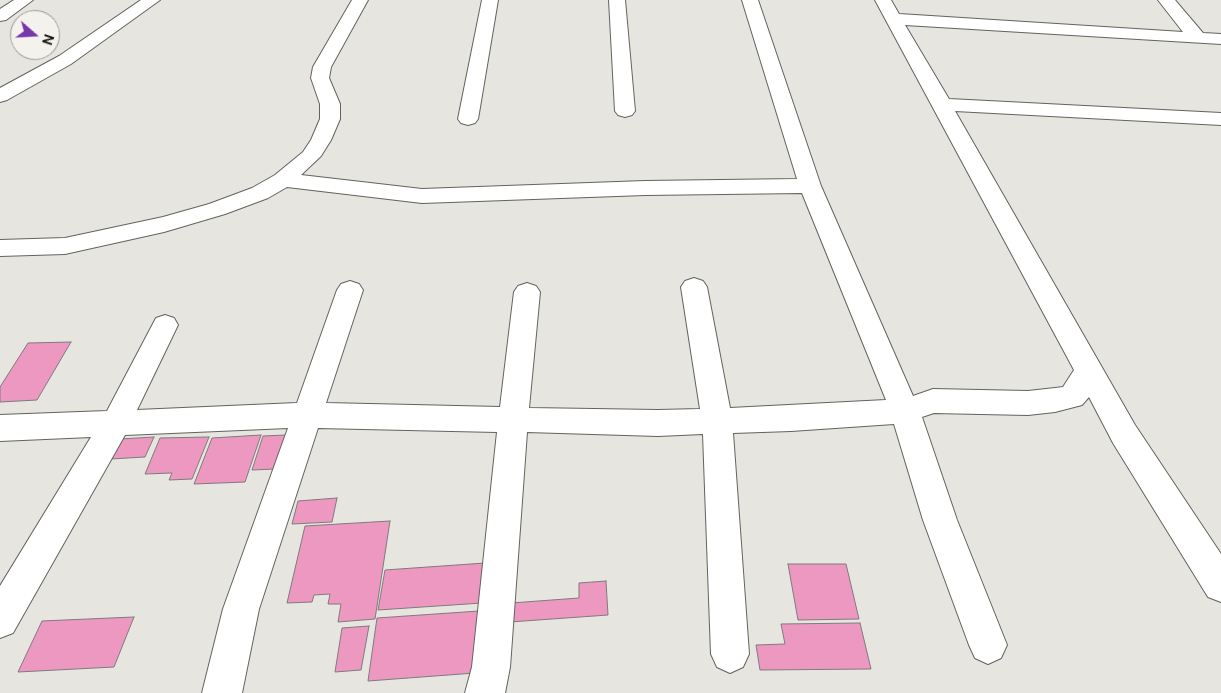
<!DOCTYPE html>
<html>
<head>
<meta charset="utf-8">
<style>
  body { margin:0 }
  #map { position:relative; width:1221px; height:693px; overflow:hidden; background:#e6e5df; font-family:"DM Sans",sans-serif }
  canvas { display:block }
  .north { position:absolute; left:10px; top:10px; width:50px; height:50px; box-sizing:border-box; background:#f3f2ed; border:1px solid #9a9995; border-radius:50%; rotate:109deg; font-size:14px; font-weight:700; line-height:20px; text-align:center; color:#141412 }
  .north::after { content:''; display:block; margin:auto; width:18px; height:22px; background:#7736ab; clip-path:polygon(50% 0,100% 100%,50% 72%,0 100%) }
</style>
</head>
<body>
<div id="map">
<canvas width="1221" height="693"></canvas>
<div class="north">N</div>
</div>
<script>
const c = document.querySelector('canvas').getContext('2d');
c.lineJoin = 'round';
function fillPath(path, color) { c.fillStyle = color; c.fill(path, 'evenodd'); }
const shape = rows => new Path2D(rows.map(r => 'M' + r).join(''));
function stroke(path, color, width, dash) { c.strokeStyle = color; c.lineWidth = width; c.lineCap = dash ? 'butt' : 'round'; c.setLineDash(dash || []); c.stroke(path); }
const building = shape([
  [71,342,37,400,0,402,0,387,28,343,71,342],
  [261,435,245,482,194,484,212,438,261,435],
  [286,435,276,469,252,470,263,436,286,435],
  [154,437,145,457,111,459,120,439,154,437],
  [209,437,192,479,169,480,172,473,145,474,160,438,209,437],
  [337,498,332,522,292,524,298,501,337,498],
  [390,521,375,619,338,622,341,604,328,604,330,594,314,595,312,602,287,603,305,526,390,521],
  [485,563,482,603,378,610,385,570,485,563],
  [788,564,846,564,859,619,798,620,788,564],
  [606,581,608,615,510,622,511,603,579,598,579,583,606,581],
  [479,611,475,673,368,681,377,618,479,611],
  [134,617,114,667,18,672,42,621,134,617],
  [860,623,871,669,760,670,756,645,785,644,781,624,860,623],
  [369,626,361,670,335,672,342,628,369,626]
]);
const minor = shape([
  [14,0,33,0,6,20,0,21,0,9,14,0],
  [141,0,160,0,71,64,7,100,0,102,0,88,59,56,141,0],
  [352,0,368,0,331,67,329,78,340,104,340,119,331,140,321,156,301,175,422,189,645,181,797,179,742,0,758,0,821,186,913,396,933,389,1028,391,1055,388,1063,387,1074,370,875,0,891,0,899,14,1183,32,1158,0,1175,0,1203,33,1221,34,1221,44,905,25,949,99,1221,113,1221,125,955,111,1135,425,1221,554,1221,602,1208,597,1113,443,1089,397,1082,405,1055,412,1028,415,934,413,922,417,957,520,1007,645,1001,658,988,664,975,658,969,645,923,520,894,424,791,431,733,433,749,654,743,667,730,673,717,667,711,654,703,434,658,436,527,432,510,667,505,693,465,693,472,667,497,432,318,428,259,609,242,693,202,693,223,609,288,428,125,435,13,633,0,638,0,586,91,437,0,441,0,415,107,411,156,318,165,315,174,318,178,325,137,410,297,403,337,290,341,284,350,281,359,284,363,290,326,403,500,407,514,292,518,286,527,283,536,286,540,292,529,408,658,410,700,409,681,287,685,281,694,278,703,281,707,287,730,408,886,400,802,193,645,195,422,203,287,187,268,198,225,214,164,232,65,254,0,256,0,240,65,238,163,217,209,204,252,188,275,175,303,152,311,140,320,119,320,104,311,78,313,67,352,0],
  [482,0,498,0,478,119,475,123,468,125,461,123,458,119,482,0],
  [609,0,625,0,635,111,632,115,625,117,618,115,615,111,609,0]
]);
fillPath(building, '#ed98c1');
stroke(building, '#7f7a7c', 1);
stroke(minor, '#63635e', 2);
fillPath(minor, '#fff');
</script>
</body>
</html>
